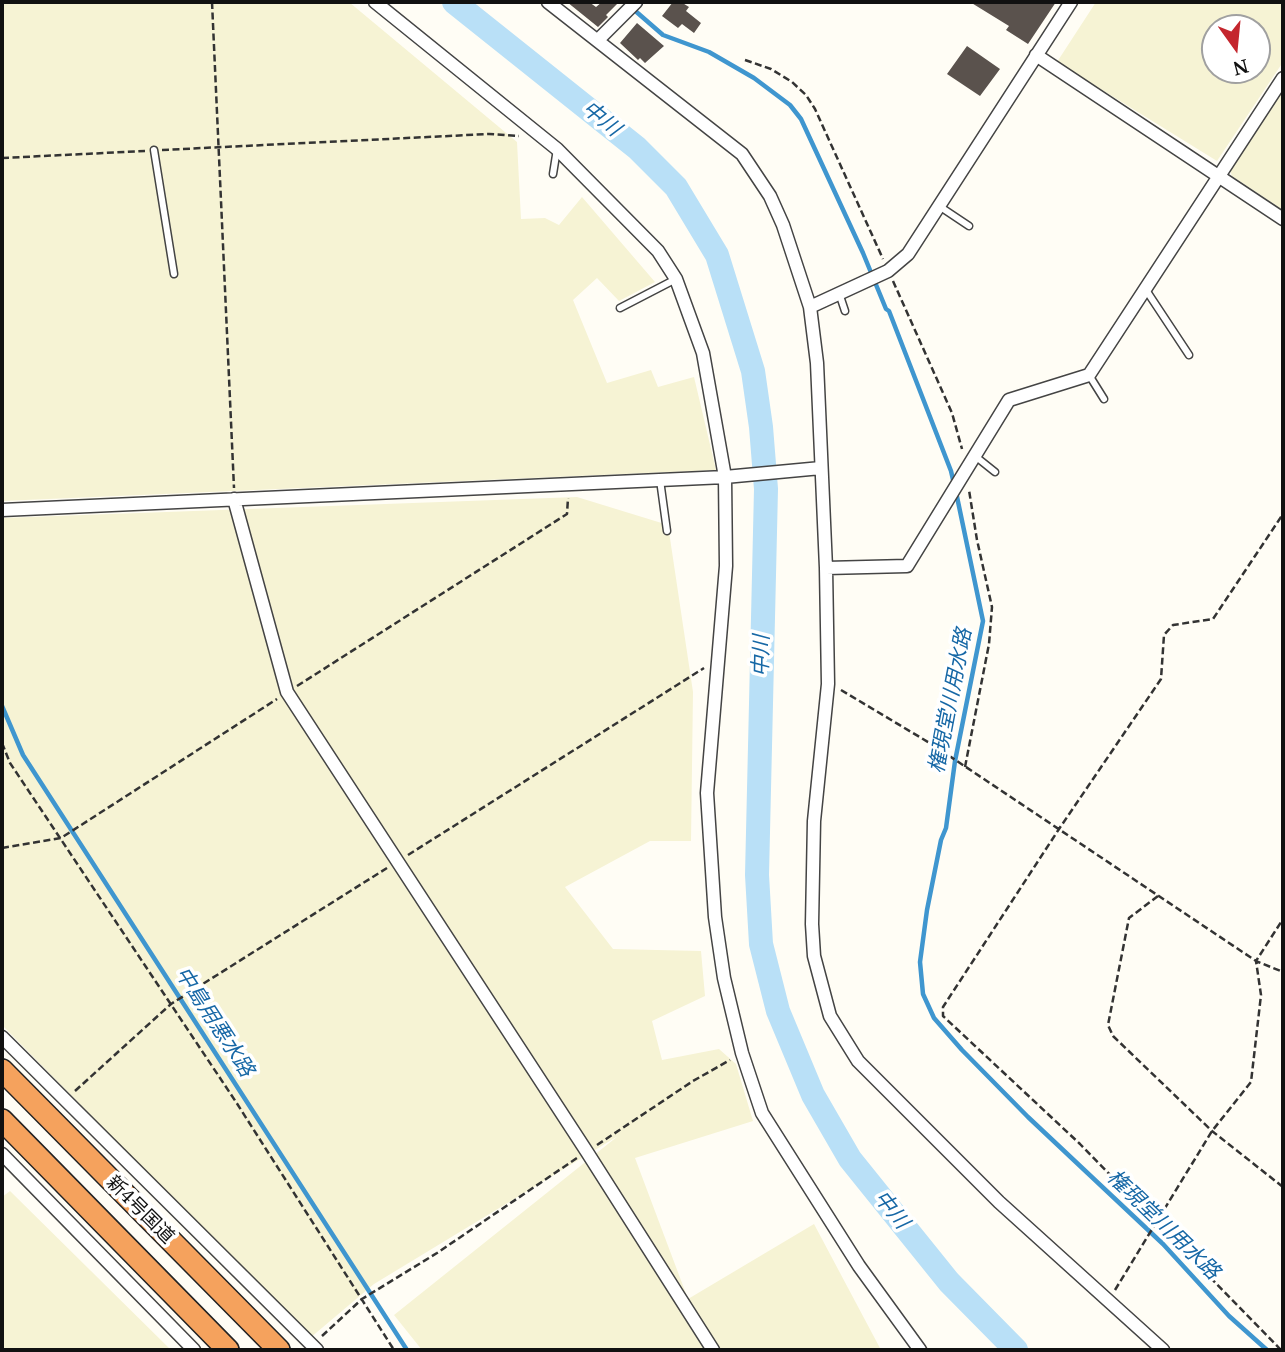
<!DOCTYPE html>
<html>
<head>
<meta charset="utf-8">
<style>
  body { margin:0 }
  #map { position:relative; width:1285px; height:1352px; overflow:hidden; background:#fffdf5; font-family:"Noto Serif",serif }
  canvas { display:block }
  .frame { position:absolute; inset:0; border:4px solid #111; pointer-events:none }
  .north { position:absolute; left:1201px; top:14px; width:70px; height:70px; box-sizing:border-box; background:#fff; border:2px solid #a0a0a0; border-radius:50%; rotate:165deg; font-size:19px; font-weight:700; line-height:28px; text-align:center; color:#111 }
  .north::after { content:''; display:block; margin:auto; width:24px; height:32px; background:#c4262e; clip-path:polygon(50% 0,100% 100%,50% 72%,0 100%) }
</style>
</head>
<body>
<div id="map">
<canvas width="1285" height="1352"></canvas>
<div class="frame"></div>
<div class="north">N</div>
</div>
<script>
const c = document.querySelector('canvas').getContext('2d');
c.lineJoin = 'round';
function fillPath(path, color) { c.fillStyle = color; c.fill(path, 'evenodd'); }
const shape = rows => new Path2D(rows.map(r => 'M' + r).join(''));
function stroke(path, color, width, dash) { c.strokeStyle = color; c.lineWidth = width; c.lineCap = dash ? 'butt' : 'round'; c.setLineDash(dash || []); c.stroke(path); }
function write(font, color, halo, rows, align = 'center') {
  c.font = font + ' "Noto Serif","Noto Sans JP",serif'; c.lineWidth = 7; c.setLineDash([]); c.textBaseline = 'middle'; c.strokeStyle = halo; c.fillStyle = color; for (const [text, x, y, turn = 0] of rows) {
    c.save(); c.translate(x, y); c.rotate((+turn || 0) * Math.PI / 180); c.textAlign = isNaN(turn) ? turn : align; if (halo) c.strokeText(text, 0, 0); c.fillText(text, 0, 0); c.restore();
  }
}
const farmland = shape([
  [2,2,349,2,517,142,521,219,545,218,559,225,582,197,655,282,619,301,597,278,573,300,607,383,651,370,658,387,694,377,716,470,2,501],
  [1096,2,1283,2,1283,62,1217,161,1057,62],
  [1215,28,1257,28,1257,70,1215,70],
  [1283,90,1283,210,1232,176,1230,170],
  [577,497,668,525,693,692,691,841,650,841,565,887,613,949,701,951,705,996,652,1021,662,1060,719,1049,736,1064,753,1121,635,1158,688,1299,814,1224,881,1350,422,1350,394,1315,618,1136,374,1284,310,1338,2,1025,2,518],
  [10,1191,171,1350,2,1350,2,1197]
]);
const stream = shape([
  [625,2,663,35,709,52,754,78,790,105,801,119,863,253,886,309,889,311,951,471,954,484],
  [956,492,983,621,955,761,946,828,941,840,927,910,920,962,923,994,934,1018,962,1050,1028,1117,1163,1244,1229,1316,1267,1350],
  [2,706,23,755,407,1350]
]);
const river = shape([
  [454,2,637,148,676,187,717,255,753,371,761,427,766,489,757,875,761,944,778,1011,813,1095,850,1159,949,1282,1016,1350]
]);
const building = shape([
  [567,2,589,2,596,7,602,2,619,2,606,15,608,17,598,27],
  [673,2,681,2,689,7,686,11,701,23,694,33,682,24,678,28,662,16],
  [970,2,1056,2,1028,44,1006,30,1009,26],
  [637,23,664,46,645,63,640,58,638,60,620,43],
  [967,46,1000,69,980,96,947,74]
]);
const path = shape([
  [212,2,234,488],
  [745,60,771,69,792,82,806,95,815,109,883,259],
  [162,150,489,134,519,136],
  [2,158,145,151],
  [893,281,952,413,962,449],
  [297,686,567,514,568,498],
  [841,690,933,745,1256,961,1283,972],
  [2,743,10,763,236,1102,394,1350],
  [965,767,989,644,992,607,977,540,969,490],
  [2,848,61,838,277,699],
  [408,855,704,668],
  [1158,896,1129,918,1108,1025,1113,1036,1212,1131,1283,1187],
  [75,1091,171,1004,387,868],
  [597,1145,693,1081,730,1060],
  [1115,1290,1212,1131,1251,1082,1261,995,1256,961,1283,919],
  [322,1336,362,1299,437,1253,577,1158],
  [1281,1350,1080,1144,943,1016,943,1007,1059,829,1161,679,1164,635,1173,625,1213,619,1283,514]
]);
const lane = shape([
  [154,150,174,274],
  [553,174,557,149],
  [939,206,969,226],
  [1146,290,1189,355],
  [839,293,845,311],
  [620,308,676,279],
  [1089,375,1104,399],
  [975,456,995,472],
  [660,480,667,531]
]);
const street = shape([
  [375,2,557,149,658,251,676,279,703,353,725,477,726,566,707,793,715,917,724,978,742,1053,762,1113,859,1266,920,1350],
  [548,2,742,154,770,196,783,225,810,307,817,363,826,568,828,684,814,821,812,924,814,956,830,1016,858,1061,999,1202,1163,1350],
  [598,40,636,2],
  [1036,55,1283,219],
  [810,307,888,271,908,254,1071,2],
  [234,499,287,692,587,1152,713,1350],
  [2,510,725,477,821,468],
  [826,568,907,566,1009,400,1089,375,1283,78],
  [2,1037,317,1350],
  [2,1154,194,1350]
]);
const highway = shape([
  [2,1070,279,1350],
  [2,1120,228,1350]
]);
const streetNames = [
  ["新4号国道",140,1210,45]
];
const waterNames = [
  ["中川",601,119,39],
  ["中川",762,656,-89],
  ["権現堂川用水路",951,701,-79],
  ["中島用悪水路",214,1022,57],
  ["中川",891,1210,51],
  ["権現堂川用水路",1163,1225,44]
];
fillPath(farmland, '#f6f3d4');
stroke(stream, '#3f96cf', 4.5);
stroke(river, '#b9e0f7', 24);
fillPath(building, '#5a524d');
stroke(lane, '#444', 9);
stroke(street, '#444', 15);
stroke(highway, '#222', 24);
stroke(path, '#333', 2.5, [7, 3.5]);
stroke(lane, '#fff', 6);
stroke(street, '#fff', 12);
stroke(highway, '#f5a25d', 21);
write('19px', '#111', '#fff', streetNames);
write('italic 21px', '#1768a6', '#fff', waterNames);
</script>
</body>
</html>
